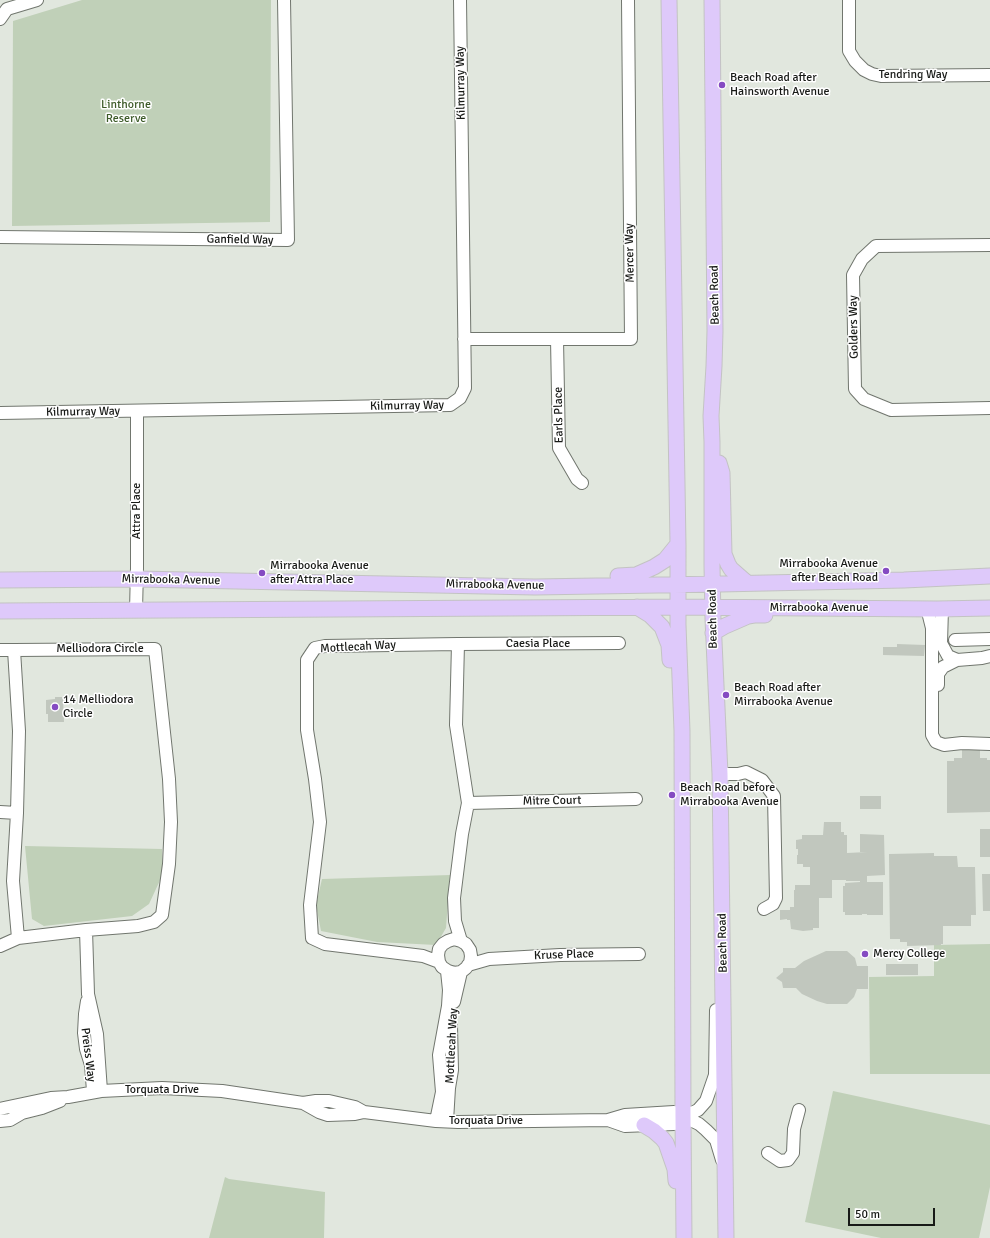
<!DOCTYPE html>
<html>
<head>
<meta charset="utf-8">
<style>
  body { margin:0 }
  #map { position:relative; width:990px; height:1238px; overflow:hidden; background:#e1e7de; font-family:Signika,sans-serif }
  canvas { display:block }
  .scale { position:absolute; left:848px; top:1208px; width:87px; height:18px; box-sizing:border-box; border:2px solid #181a17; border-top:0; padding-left:5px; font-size:12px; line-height:14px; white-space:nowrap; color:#181a17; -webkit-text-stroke:3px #fff; paint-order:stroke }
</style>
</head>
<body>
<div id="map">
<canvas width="990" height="1238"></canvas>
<div class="scale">50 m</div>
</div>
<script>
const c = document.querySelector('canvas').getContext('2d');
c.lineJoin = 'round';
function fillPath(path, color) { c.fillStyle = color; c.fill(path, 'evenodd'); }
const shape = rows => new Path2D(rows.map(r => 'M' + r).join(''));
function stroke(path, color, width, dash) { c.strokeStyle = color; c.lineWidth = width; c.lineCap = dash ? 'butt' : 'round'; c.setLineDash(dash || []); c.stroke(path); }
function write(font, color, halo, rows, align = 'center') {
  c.font = font + ' Signika,sans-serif'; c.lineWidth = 3; c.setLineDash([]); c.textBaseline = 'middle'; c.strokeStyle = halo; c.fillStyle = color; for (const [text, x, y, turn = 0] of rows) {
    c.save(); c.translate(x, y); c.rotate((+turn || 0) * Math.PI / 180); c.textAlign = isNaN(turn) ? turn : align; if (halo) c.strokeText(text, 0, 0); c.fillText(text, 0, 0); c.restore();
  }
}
const green = shape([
  [82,0,271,0,270,222,12,226,13,21],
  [25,846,162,849,162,876,149,904,132,916,44,926,32,919],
  [450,875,446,928,436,945,377,942,321,931,316,905,322,879],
  [990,944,990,1074,870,1074,869,977,934,976,934,945],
  [833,1091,990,1125,990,1187,979,1238,881,1238,805,1222],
  [225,1177,229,1179,325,1192,324,1238,209,1238]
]);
const building = shape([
  [897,644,925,645,924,656,883,655,883,647,897,647],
  [55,697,63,697,64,722,48,722,48,714,46,714,46,700,55,699],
  [962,747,980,747,980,758,987,758,987,760,990,760,990,812,947,813,947,761,954,761,954,758,962,758],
  [860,796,881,796,881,809,860,809],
  [824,822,841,822,841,832,844,832,844,835,847,835,847,853,867,852,860,852,860,834,884,835,885,875,867,876,867,882,883,882,883,915,867,915,867,914,862,914,862,915,845,915,845,912,843,912,843,886,845,886,845,883,860,882,860,881,846,881,846,880,832,880,832,898,819,898,819,928,813,928,813,930,803,931,791,929,790,920,787,920,787,919,780,920,780,910,790,910,790,907,794,907,794,890,795,890,795,885,810,885,810,867,803,867,803,864,797,864,797,855,798,855,798,849,796,849,796,840,802,839,802,835,823,835],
  [980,829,990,829,990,857,980,857],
  [934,853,934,856,957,856,958,867,975,867,976,915,971,915,971,926,943,926,943,944,941,944,941,945,907,946,907,942,900,942,900,939,890,939,889,854],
  [982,874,990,874,990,911,983,911],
  [826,951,847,951,855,958,857,966,868,966,868,989,857,989,854,997,847,1004,827,1004,817,1001,802,994,796,988,783,988,782,982,776,978,783,972,783,968,795,968,804,961],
  [886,964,918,964,918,975,886,975]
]);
const minor = shape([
  [849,0,849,51,855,61,864,70,872,74,881,76,990,75],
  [0,19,7,9,37,0],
  [0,237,288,240,284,0],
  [990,245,876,246,862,259,853,275,855,389,864,399,891,410,990,408],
  [464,339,631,339,628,0],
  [557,339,559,448,577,479,582,483],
  [0,413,450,405,460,398,465,388,460,0],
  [927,608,932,628,932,735,936,742,944,745,962,743,990,744],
  [942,609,941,643,948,656,957,660,982,658,990,656],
  [136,611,137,568,137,411],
  [955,640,990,639],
  [458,644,619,643],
  [0,650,14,650],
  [938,685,938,674,943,667,957,660],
  [720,774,738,774,746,772,762,780,774,796,776,898,773,904,764,909],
  [468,803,636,799],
  [0,812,17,813],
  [86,930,88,994,97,1034,101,1091],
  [0,946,18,938,86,930,138,926,154,922,162,915,169,864,171,822,169,779,155,649,14,650,19,731,17,813,13,881,18,938],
  [439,962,423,956,325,944,312,938,310,905,320,822,315,779,307,730,307,660,315,648,325,646,458,644,456,725,468,803,462,834,454,898,455,921,461,941,466,944,470,950,471,956,470,963,466,968,461,972,454,973,448,971,442,967,439,962,438,955,439,949,443,944,448,941,454,939,461,941],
  [468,965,489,959,560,955,639,954],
  [87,1001,85,1014,84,1033,86,1049,91,1065,93,1091],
  [454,1002,461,972],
  [303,1103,319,1112,328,1115,355,1114,364,1112,436,1121,458,1122,608,1120,625,1115,674,1112,699,1124,706,1130,716,1140,722,1160],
  [0,1109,51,1098,68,1097,101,1091,162,1088,222,1091,303,1103,316,1101,329,1101,355,1107,364,1112],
  [608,1120,625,1126,674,1124,683,1117,698,1110,706,1101,715,1075,716,1010],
  [0,1121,10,1120,22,1113,42,1108,60,1101],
  [436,1121,442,1092,439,1055,448,1006,449,990,447,971],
  [447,1121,449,1088,452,1070,451,1026],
  [768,1153,780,1161,788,1160,793,1153,794,1129,799,1110]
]);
const major = shape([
  [669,0,678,544,678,625,682,731,683,1117,684,1238],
  [712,0,715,331,714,366,711,416,712,442,712,565,713,619,720,774,726,1238],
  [719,463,722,473,724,554,728,564,731,569,747,583],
  [618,576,636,575,654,567,665,560,678,544],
  [0,580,137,579,535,587,720,584,904,580,990,576],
  [637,607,650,615,662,627,669,645,670,660],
  [0,611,678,607,937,609,990,608],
  [713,633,725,626,748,616,754,615,765,615],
  [644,1125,654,1131,662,1138,666,1143,675,1169,676,1181]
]);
const markers = [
  [722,85,4,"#854bc2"],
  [886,571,4,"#854bc2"],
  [262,573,4,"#854bc2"],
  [726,695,4,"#854bc2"],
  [55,707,4,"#854bc2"],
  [672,795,4,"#854bc2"],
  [865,954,4,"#854bc2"]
];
const streetNames = [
  ["Tendring Way",913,75],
  ["Kilmurray Way",461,83,-91],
  ["Ganfield Way",240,240,1],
  ["Mercer Way",630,253,-91],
  ["Beach Road",715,295,-91],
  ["Golders Way",854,327,-91],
  ["Kilmurray Way",407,406,-1],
  ["Kilmurray Way",83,412,-1],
  ["Earls Place",559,415,-91],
  ["Attra Place",137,511,-90],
  ["Mirrabooka Avenue",171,580,1],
  ["Mirrabooka Avenue",495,585,1],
  ["Mirrabooka Avenue",819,608],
  ["Beach Road",713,619,-91],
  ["Caesia Place",538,644],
  ["Mottlecah Way",358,647,-3],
  ["Melliodora Circle",100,649],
  ["Mitre Court",552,801,-1],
  ["Beach Road",723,943,-91],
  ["Kruse Place",564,955,-2],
  ["Mottlecah Way",452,1046,-87],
  ["Preiss Way",88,1055,83],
  ["Torquata Drive",162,1090],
  ["Torquata Drive",486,1121]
];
const poiNames = [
  ["Beach Road after",730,78],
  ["Hainsworth Avenue",730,92],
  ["Mirrabooka Avenue",878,564,"right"],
  ["after Beach Road",878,578,"right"],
  ["Mirrabooka Avenue",270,566],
  ["after Attra Place",270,580],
  ["Beach Road after",734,688],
  ["Mirrabooka Avenue",734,702],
  ["14 Melliodora",63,700],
  ["Circle",63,714],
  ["Beach Road before",680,788],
  ["Mirrabooka Avenue",680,802],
  ["Mercy College",873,954]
];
const parkNames = [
  ["Linthorne",126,105],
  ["Reserve",126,119]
];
fillPath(green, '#c0d0b8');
fillPath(building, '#c1c7be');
stroke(minor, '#71766e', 14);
stroke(major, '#c3c3c3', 17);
stroke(minor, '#fff', 12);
stroke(major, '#dec9fa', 15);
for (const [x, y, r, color] of markers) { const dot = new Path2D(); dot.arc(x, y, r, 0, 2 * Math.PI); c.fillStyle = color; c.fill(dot); stroke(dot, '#fff', 1.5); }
write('12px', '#181a17', '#fff', streetNames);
write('12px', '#181a17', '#fff', poiNames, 'left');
write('12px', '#3c5a28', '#fff', parkNames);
</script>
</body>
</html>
